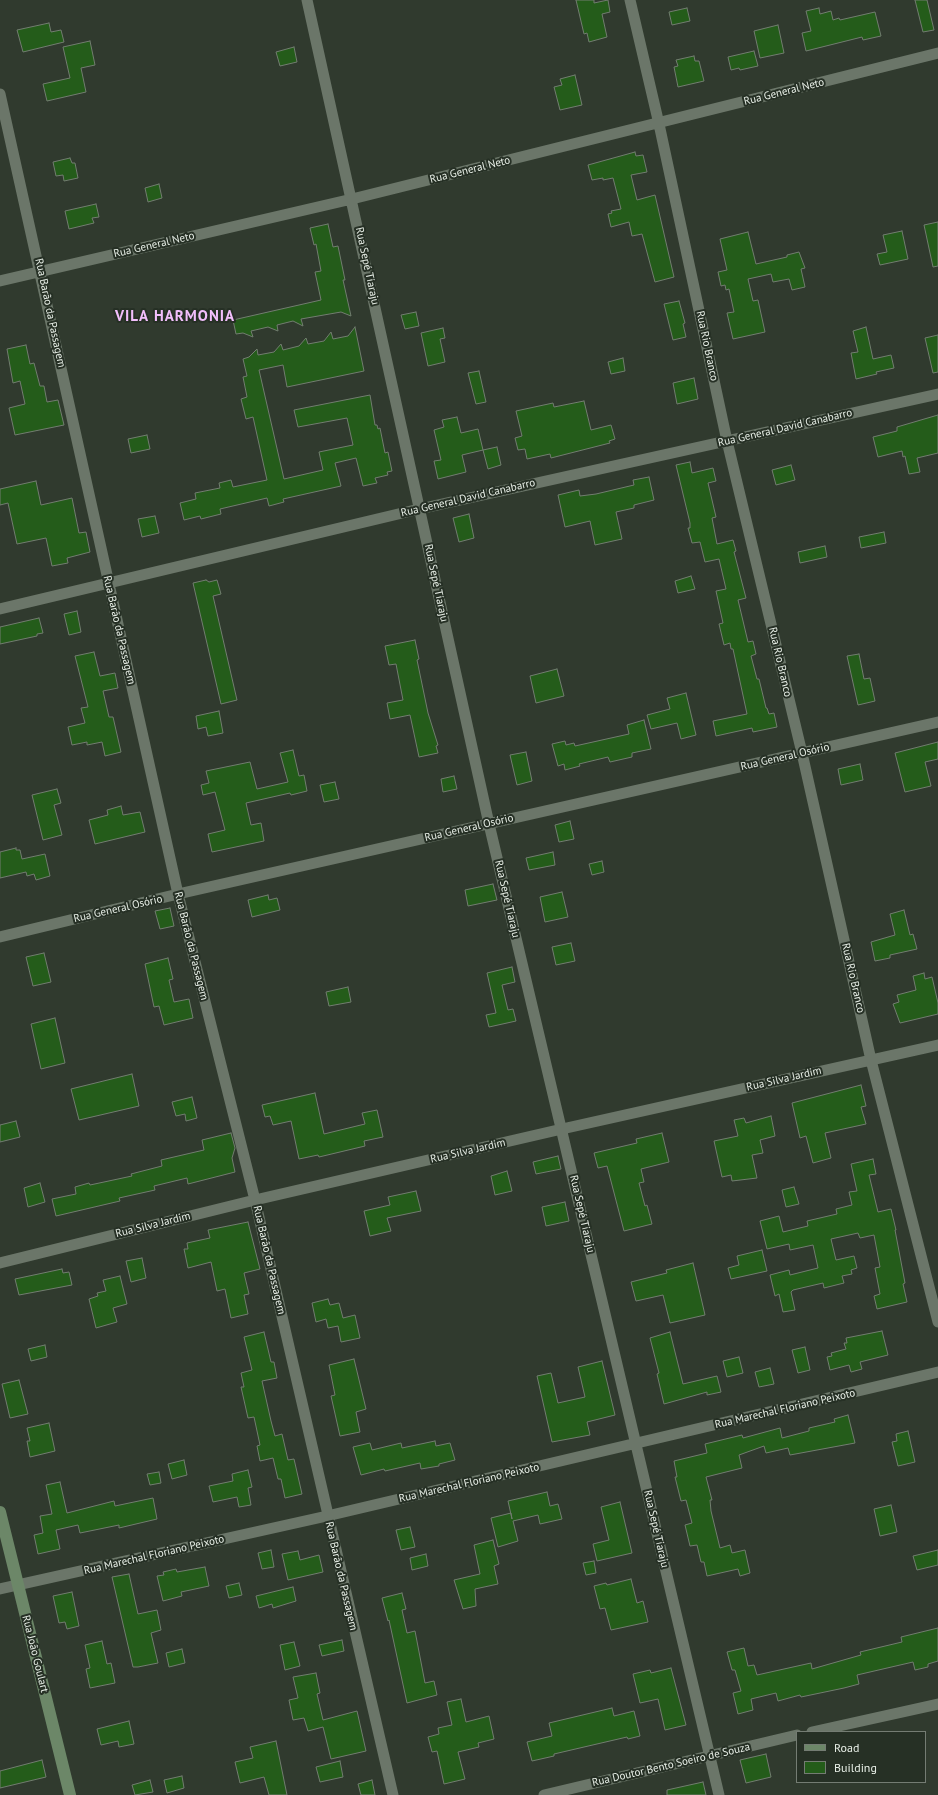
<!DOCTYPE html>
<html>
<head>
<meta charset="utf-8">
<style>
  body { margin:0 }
  #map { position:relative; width:938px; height:1795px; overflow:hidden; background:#303a2e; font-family:"PT Sans",sans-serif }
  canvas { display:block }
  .legend { position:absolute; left:796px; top:1731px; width:130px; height:52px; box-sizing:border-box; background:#263025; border:1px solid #747c73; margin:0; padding:5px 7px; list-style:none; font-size:12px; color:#e8efe7 }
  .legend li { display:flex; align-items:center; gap:8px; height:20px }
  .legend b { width:20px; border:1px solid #747c73 }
</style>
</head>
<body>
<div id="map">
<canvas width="938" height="1795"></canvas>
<ul class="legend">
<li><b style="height:5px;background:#6c8768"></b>Road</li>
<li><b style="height:11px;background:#245c1a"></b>Building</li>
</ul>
</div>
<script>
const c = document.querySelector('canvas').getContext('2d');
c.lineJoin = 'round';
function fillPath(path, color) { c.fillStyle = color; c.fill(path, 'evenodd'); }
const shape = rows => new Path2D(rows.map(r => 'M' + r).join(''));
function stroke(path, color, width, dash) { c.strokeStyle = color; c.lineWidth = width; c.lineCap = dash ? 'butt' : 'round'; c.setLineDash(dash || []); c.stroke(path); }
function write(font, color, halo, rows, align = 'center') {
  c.font = font + ' "PT Sans",sans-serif'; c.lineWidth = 4; c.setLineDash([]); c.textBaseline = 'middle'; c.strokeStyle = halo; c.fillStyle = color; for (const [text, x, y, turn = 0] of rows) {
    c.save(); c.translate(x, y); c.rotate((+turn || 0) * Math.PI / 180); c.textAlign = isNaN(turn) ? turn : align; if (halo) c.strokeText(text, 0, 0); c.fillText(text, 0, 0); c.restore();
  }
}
const building = shape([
  [576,0,594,0,594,3,608,0,610,12,602,14,607,37,589,42,587,33,584,34,576,0],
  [915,0,927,0,934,30,923,32,915,0],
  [687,8,690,21,672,25,669,12,687,8],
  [819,8,820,14,831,11,833,20,839,18,840,20,875,12,881,36,863,40,862,37,806,51,802,33,811,31,806,11,819,8],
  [49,23,51,32,61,30,64,42,23,52,17,30,49,23],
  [778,25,784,53,760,58,754,31,778,25],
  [90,41,95,65,81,68,86,92,47,101,43,84,70,78,63,47,90,41],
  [294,47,297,62,280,66,276,52,294,47],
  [754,51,758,66,740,70,739,68,731,70,728,57,754,51],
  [694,56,695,61,699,61,704,81,678,87,674,67,678,66,676,60,694,56],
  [575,75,582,105,560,110,554,87,562,85,560,79,575,75],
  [635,152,636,156,643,155,647,172,631,175,637,200,655,195,674,277,655,282,642,234,632,236,629,222,611,227,608,214,612,213,611,211,621,209,613,178,603,180,603,178,592,180,588,165,635,152],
  [70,158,72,163,75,163,78,178,64,181,63,175,56,176,53,162,70,158],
  [159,184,162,198,148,202,145,188,159,184],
  [96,204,99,217,92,218,94,223,69,229,65,211,96,204],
  [938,222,938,266,933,267,924,225,938,222],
  [328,224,333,247,338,246,345,280,343,280,351,316,341,312,301,319,303,326,293,321,277,325,278,331,268,327,251,331,253,337,243,333,236,334,233,320,321,300,315,272,321,271,316,244,314,245,310,228,328,224],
  [902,231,908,259,880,265,877,254,887,252,883,235,902,231],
  [748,232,756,264,787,257,787,255,799,252,805,268,801,269,805,287,792,290,789,279,773,282,771,274,748,279,753,301,758,300,765,332,733,339,727,313,734,312,729,289,726,290,725,285,721,286,718,272,727,270,720,239,748,232],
  [679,301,685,323,683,324,686,337,673,340,664,304,679,301],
  [416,312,419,326,405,329,401,315,416,312],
  [355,327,364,371,287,387,283,365,259,370,284,479,323,470,319,452,353,445,347,418,298,427,294,410,370,395,375,425,377,425,378,429,380,428,385,453,388,452,392,471,387,472,388,475,375,478,377,483,363,486,356,458,335,463,341,486,283,499,284,502,269,506,267,498,220,509,221,514,201,519,200,516,184,520,180,503,196,499,195,493,220,488,219,483,231,480,233,487,267,480,253,417,246,419,241,399,247,397,243,377,247,376,243,359,249,357,257,349,258,355,274,352,281,344,283,350,299,346,306,338,308,344,324,341,331,332,333,339,348,336,355,327],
  [866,327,873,359,891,355,894,368,876,372,877,374,856,379,851,353,858,352,853,331,866,327],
  [443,328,445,338,440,339,445,362,428,366,421,333,443,328],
  [938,335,938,372,933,373,925,338,938,335],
  [26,345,30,364,34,363,40,386,44,386,47,402,58,400,64,425,15,435,9,408,25,404,20,381,13,383,7,349,26,345],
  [623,358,625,371,611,374,608,362,623,358],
  [479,371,486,402,476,404,468,373,479,371],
  [694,378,698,399,677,404,673,383,694,378],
  [584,401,591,430,611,425,615,439,609,441,610,443,551,458,550,454,527,459,525,449,518,450,515,438,522,436,516,411,553,403,554,407,584,401],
  [938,415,938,453,917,458,920,472,909,474,905,456,903,457,902,451,878,457,873,437,897,431,897,427,938,415],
  [457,417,461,433,478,429,483,450,462,455,466,472,438,479,434,461,441,460,434,430,444,427,442,420,457,417],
  [147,435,150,449,131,453,128,439,147,435],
  [497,447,501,465,488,469,483,450,497,447],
  [690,462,692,473,713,468,716,481,708,483,716,517,712,518,717,544,733,540,736,551,734,552,746,598,738,600,748,642,753,641,756,654,751,656,757,679,759,679,766,708,767,708,769,714,774,713,777,727,753,732,752,728,716,736,713,721,747,714,733,649,731,649,730,643,724,645,719,624,723,623,716,591,726,589,719,559,705,562,700,542,692,543,688,528,690,528,690,523,676,465,690,462],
  [791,465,795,480,776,485,772,470,791,465],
  [649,477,654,500,634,505,634,508,616,512,622,539,595,545,590,521,565,527,558,495,579,490,580,496,596,494,634,485,633,480,649,477],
  [36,481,41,505,72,498,79,533,86,532,90,552,67,558,68,563,52,566,46,538,17,544,8,503,0,505,0,489,36,481],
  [469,514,474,538,459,542,453,518,469,514],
  [155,516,159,533,142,537,138,519,155,516],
  [884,532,886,543,861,548,859,537,884,532],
  [825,546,827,557,800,563,798,552,825,546],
  [691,576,695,589,678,593,675,581,691,576],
  [206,580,209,582,217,580,221,594,213,596,237,700,221,704,193,583,206,580],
  [77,611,81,632,69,635,64,614,77,611],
  [39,618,43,633,37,634,37,636,0,644,0,627,39,618],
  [415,640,419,659,417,660,428,713,438,745,436,746,438,753,419,757,410,715,390,719,387,703,403,700,396,664,389,665,385,646,415,640],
  [94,652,100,676,115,673,118,688,103,691,109,717,113,717,121,752,105,756,102,742,87,745,87,742,72,745,68,727,85,723,81,708,88,707,75,656,94,652],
  [859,654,864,679,870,678,875,701,858,705,847,656,859,654],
  [557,669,564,696,536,703,530,676,557,669],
  [686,693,696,735,681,739,677,723,651,729,647,715,670,709,667,698,686,693],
  [219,711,223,733,208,736,206,727,198,729,196,716,219,711],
  [644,720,651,749,632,753,632,757,610,762,608,757,579,764,580,766,565,770,564,764,558,766,552,744,565,741,566,745,574,743,575,746,629,734,627,725,644,720],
  [938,742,938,759,925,762,931,786,905,792,895,753,938,742],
  [293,750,299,776,304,775,307,791,291,795,290,793,246,803,251,825,261,823,264,841,212,852,208,834,225,830,215,792,203,795,201,785,209,783,206,771,250,762,257,789,288,782,280,753,293,750],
  [526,752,532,781,517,785,510,755,526,752],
  [860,764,863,780,841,785,838,769,860,764],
  [454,776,457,789,443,792,441,779,454,776],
  [335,782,339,799,324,802,320,785,335,782],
  [57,789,61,803,54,805,62,835,43,840,32,795,57,789],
  [121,806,123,815,140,812,145,832,95,844,89,820,108,815,107,810,121,806],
  [570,821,574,839,559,842,555,825,570,821],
  [16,848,16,850,20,850,22,859,45,854,50,876,36,880,34,874,27,876,26,872,0,878,0,852,16,848],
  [553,852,555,865,529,870,526,858,553,852],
  [602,861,604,872,592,875,589,864,602,861],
  [493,884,497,900,468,906,465,890,493,884],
  [562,892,568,917,545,922,540,897,562,892],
  [268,895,269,900,277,898,280,910,252,917,248,900,268,895],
  [170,908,174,926,160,929,155,911,170,908],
  [904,910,910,935,913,934,917,949,890,955,890,958,875,961,871,942,895,935,890,914,904,910],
  [571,943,575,961,556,965,552,947,571,943],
  [44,953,51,982,33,986,26,957,44,953],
  [168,958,173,979,169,980,174,1002,189,999,193,1018,164,1025,159,1006,154,1007,145,964,168,958],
  [512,967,515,982,502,985,508,1010,513,1009,516,1021,489,1027,486,1015,496,1013,487,973,512,967],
  [924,973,925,979,932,977,938,1003,938,1014,900,1023,893,1004,899,1002,897,995,916,990,913,976,924,973],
  [348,987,351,1002,329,1006,326,992,348,987],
  [55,1018,65,1063,41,1069,31,1024,55,1018],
  [132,1074,139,1106,79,1120,71,1089,132,1074],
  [861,1085,866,1106,861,1107,866,1124,825,1133,831,1158,813,1163,806,1136,800,1138,792,1103,861,1085],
  [315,1093,324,1134,365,1124,362,1113,377,1110,383,1137,364,1141,365,1146,319,1157,318,1155,299,1159,291,1121,273,1125,270,1116,265,1117,262,1105,315,1093],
  [192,1097,197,1118,186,1121,185,1114,176,1116,172,1102,192,1097],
  [771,1116,775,1136,760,1140,763,1153,752,1155,757,1178,732,1181,731,1175,722,1177,714,1141,738,1136,734,1120,744,1118,746,1123,771,1116],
  [16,1121,20,1137,0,1142,0,1125,16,1121],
  [231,1133,235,1148,232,1158,235,1172,188,1184,187,1178,154,1186,155,1190,119,1198,120,1201,56,1216,52,1199,76,1194,75,1187,89,1183,90,1185,132,1176,131,1174,162,1166,161,1160,204,1150,202,1140,231,1133],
  [662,1133,669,1162,641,1169,644,1182,639,1183,645,1206,647,1205,652,1224,624,1231,607,1166,598,1168,594,1153,637,1143,636,1139,662,1133],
  [558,1156,561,1169,536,1174,533,1162,558,1156],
  [873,1159,876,1174,869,1175,878,1212,891,1209,896,1230,895,1230,905,1283,903,1284,907,1302,877,1309,874,1296,880,1294,875,1268,880,1267,874,1235,860,1238,858,1233,831,1239,836,1260,854,1256,857,1268,851,1270,852,1274,842,1276,844,1283,824,1288,823,1283,793,1290,791,1292,795,1310,783,1312,779,1294,775,1296,770,1275,789,1270,790,1275,818,1268,813,1245,790,1250,789,1244,767,1249,760,1221,779,1216,783,1232,808,1226,807,1221,837,1214,836,1209,852,1205,849,1192,857,1191,851,1164,873,1159],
  [507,1171,512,1191,495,1195,491,1176,507,1171],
  [40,1183,45,1202,28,1207,24,1188,40,1183],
  [794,1187,799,1204,786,1207,782,1190,794,1187],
  [416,1191,421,1211,387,1218,391,1231,370,1236,364,1211,390,1205,388,1197,416,1191],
  [565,1202,569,1221,546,1226,542,1207,565,1202],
  [248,1222,260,1269,244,1273,249,1294,244,1295,248,1314,231,1318,225,1289,217,1291,211,1262,188,1268,184,1249,188,1249,187,1243,210,1238,208,1230,248,1222],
  [762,1250,767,1271,731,1279,728,1268,739,1265,737,1256,762,1250],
  [142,1258,146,1278,131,1282,126,1261,142,1258],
  [693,1263,705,1315,670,1323,663,1295,636,1301,631,1282,667,1273,666,1270,693,1263],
  [62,1269,63,1273,69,1272,72,1285,19,1295,15,1279,62,1269],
  [120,1276,127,1304,113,1308,117,1322,96,1328,89,1299,98,1296,97,1293,106,1291,103,1280,120,1276],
  [328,1299,330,1305,339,1303,343,1318,355,1315,360,1338,341,1342,338,1326,328,1328,326,1319,316,1322,312,1303,328,1299],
  [882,1331,888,1355,860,1362,862,1369,851,1372,849,1365,830,1370,827,1357,832,1356,831,1353,846,1349,844,1343,847,1343,846,1338,882,1331],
  [264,1332,271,1362,274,1362,277,1378,262,1381,271,1421,275,1436,282,1434,288,1460,294,1459,302,1494,285,1498,281,1479,278,1479,273,1458,260,1461,257,1446,260,1445,254,1417,248,1418,241,1387,244,1387,241,1373,252,1370,244,1337,264,1332],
  [670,1332,683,1384,717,1376,721,1392,707,1395,707,1392,664,1404,657,1374,659,1373,650,1338,670,1332],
  [45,1345,47,1357,31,1361,28,1349,45,1345],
  [805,1347,810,1370,798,1373,792,1350,805,1347],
  [739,1357,743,1373,727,1377,723,1361,739,1357],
  [354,1359,366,1409,356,1412,360,1432,340,1436,331,1396,335,1395,329,1365,354,1359],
  [602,1361,615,1415,587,1422,590,1435,552,1442,537,1376,551,1373,558,1403,585,1397,578,1367,602,1361],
  [770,1368,774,1384,759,1387,755,1372,770,1368],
  [19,1380,28,1414,10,1418,2,1384,19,1380],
  [848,1415,855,1443,790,1455,788,1448,766,1453,764,1446,739,1455,742,1468,706,1477,712,1500,710,1500,711,1511,720,1548,730,1545,732,1553,745,1550,750,1573,740,1576,738,1569,707,1576,704,1562,701,1562,697,1545,690,1546,685,1525,692,1523,686,1500,681,1501,675,1477,677,1477,674,1461,707,1453,705,1444,742,1435,743,1438,780,1428,782,1438,809,1431,809,1428,835,1422,834,1419,848,1415],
  [49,1423,55,1451,30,1457,27,1441,30,1441,27,1428,49,1423],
  [908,1431,915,1462,898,1466,892,1442,897,1441,896,1434,908,1431],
  [435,1441,436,1446,450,1443,455,1460,439,1464,439,1466,421,1469,420,1463,385,1471,384,1469,361,1475,353,1447,370,1443,372,1450,401,1443,402,1448,435,1441],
  [184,1460,187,1475,172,1479,168,1464,184,1460],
  [248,1470,252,1487,248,1488,251,1505,239,1507,237,1497,213,1502,209,1486,233,1481,232,1474,248,1470],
  [159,1472,161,1483,150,1485,147,1474,159,1472],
  [60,1482,67,1513,114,1501,115,1506,153,1498,157,1519,119,1528,119,1525,80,1533,78,1525,56,1530,60,1549,38,1554,34,1535,43,1533,40,1516,52,1514,46,1485,60,1482],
  [547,1492,550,1506,558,1504,562,1519,540,1524,538,1515,513,1521,518,1541,498,1547,491,1518,511,1513,512,1519,508,1501,547,1492],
  [620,1502,632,1553,597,1561,593,1544,609,1540,601,1507,620,1502],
  [891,1505,897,1532,880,1536,874,1509,891,1505],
  [410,1527,415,1547,401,1550,396,1530,410,1527],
  [493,1540,499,1564,494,1566,498,1584,475,1589,476,1606,463,1609,454,1580,480,1574,474,1545,493,1540],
  [271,1550,274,1567,262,1569,258,1553,271,1550],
  [938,1550,938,1565,917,1570,913,1556,938,1550],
  [298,1551,300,1560,319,1555,323,1572,288,1580,282,1554,298,1551],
  [426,1554,428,1566,412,1570,410,1558,426,1554],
  [594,1561,596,1573,586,1575,583,1563,594,1561],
  [205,1567,209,1586,181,1592,182,1596,163,1601,157,1576,164,1575,163,1572,176,1569,177,1572,205,1567],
  [129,1574,138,1614,157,1610,161,1630,151,1633,158,1663,138,1667,133,1667,112,1577,129,1574],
  [631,1579,637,1603,643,1601,648,1622,611,1630,605,1608,600,1609,594,1586,606,1583,607,1585,631,1579],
  [239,1583,242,1595,229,1598,226,1586,239,1583],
  [293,1587,296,1601,273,1608,272,1604,259,1608,256,1596,293,1587],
  [72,1592,79,1626,67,1629,65,1622,59,1623,53,1596,72,1592],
  [402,1593,406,1609,402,1610,407,1633,415,1631,425,1683,434,1681,437,1695,407,1703,389,1620,388,1621,382,1598,402,1593],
  [938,1628,938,1661,928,1664,928,1667,915,1670,913,1662,857,1675,859,1684,844,1688,801,1697,800,1695,778,1701,776,1693,751,1699,753,1710,738,1714,733,1693,741,1691,735,1670,732,1670,727,1652,744,1648,748,1666,754,1665,757,1675,811,1663,812,1669,861,1655,860,1652,902,1642,901,1637,938,1628],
  [342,1640,344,1651,322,1656,319,1645,342,1640],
  [102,1641,107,1664,111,1663,115,1683,90,1688,86,1669,90,1668,85,1645,102,1641],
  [294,1642,300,1666,285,1670,280,1645,294,1642],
  [182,1649,185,1663,169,1667,166,1653,182,1649],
  [671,1668,686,1725,665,1730,658,1699,640,1703,633,1674,650,1670,651,1673,671,1668],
  [316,1673,320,1693,317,1694,323,1720,357,1711,366,1751,331,1759,323,1727,308,1731,304,1718,293,1720,289,1700,298,1698,293,1677,316,1673],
  [461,1699,466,1722,489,1716,494,1739,478,1743,479,1747,458,1752,465,1779,444,1784,437,1751,432,1752,428,1737,439,1734,438,1728,452,1725,447,1702,461,1699],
  [612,1708,614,1716,634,1711,640,1736,628,1739,627,1737,554,1754,554,1756,532,1761,527,1742,552,1736,549,1723,612,1708],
  [129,1721,134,1744,119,1747,118,1741,101,1745,97,1729,129,1721],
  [276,1741,287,1795,269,1795,264,1777,240,1783,235,1762,253,1758,250,1747,276,1741],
  [766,1754,771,1777,746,1783,740,1760,766,1754],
  [42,1760,46,1777,0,1788,0,1771,42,1760],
  [340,1761,343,1777,320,1782,316,1767,340,1761],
  [182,1776,184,1788,167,1793,164,1780,182,1776],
  [150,1780,153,1792,135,1795,132,1785,150,1780],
  [372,1780,375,1795,361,1795,358,1784,372,1780],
  [703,1782,706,1795,667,1795,667,1790,703,1782]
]);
const street = shape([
  [307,0,489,824,719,1795],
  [630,0,659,124,727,441,802,753,871,1060,938,1322],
  [0,94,178,894,255,1200,393,1795],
  [0,281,352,199,938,53],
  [0,609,415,510,938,394],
  [0,937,178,894,938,722],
  [0,1263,255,1200,562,1129,938,1045],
  [0,1589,327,1516,938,1372],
  [812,1732,938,1704],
  [544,1795,797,1735]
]);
const secondary = shape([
  [0,1512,70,1795]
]);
const streetNames = [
  ["Rua General Neto",784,92,-14],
  ["Rua General Neto",470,170,-14],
  ["Rua General Neto",154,245,-13],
  ["Rua Sepé Tiaraju",367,266,78],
  ["Rua Barão da Passagem",50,313,78],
  ["Rua Rio Branco",707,346,78],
  ["Rua General David Canabarro",785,428,-13],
  ["Rua General David Canabarro",468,498,-13],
  ["Rua Sepé Tiaraju",436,583,78],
  ["Rua Barão da Passagem",119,630,77],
  ["Rua Rio Branco",780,662,77],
  ["Rua General Osório",785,757,-13],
  ["Rua General Osório",469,828,-13],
  ["Rua Sepé Tiaraju",507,899,77],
  ["Rua General Osório",118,909,-13],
  ["Rua Barão da Passagem",191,946,76],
  ["Rua Rio Branco",853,978,77],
  ["Rua Silva Jardim",784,1079,-13],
  ["Rua Silva Jardim",468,1151,-13],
  ["Rua Sepé Tiaraju",582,1214,77],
  ["Rua Silva Jardim",153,1225,-14],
  ["Rua Barão da Passagem",269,1260,77],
  ["Rua Marechal Floriano Peixoto",785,1409,-13],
  ["Rua Marechal Floriano Peixoto",469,1483,-13],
  ["Rua Sepé Tiaraju",656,1529,77],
  ["Rua Marechal Floriano Peixoto",154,1555,-13],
  ["Rua Barão da Passagem",341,1576,77],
  ["Rua João Goulart",35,1654,76],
  ["Rua Doutor Bento Soeiro de Souza",671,1765,-13]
];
const districtNames = [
  ["VILA HARMONIA",175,317]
];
fillPath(building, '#245c1a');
stroke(building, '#727d70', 1);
stroke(street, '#6b7669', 11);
stroke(secondary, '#6c8768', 12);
write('11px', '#e8efe7', '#263025', streetNames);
c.letterSpacing = '1px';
write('bold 15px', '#f2bffc', '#263025', districtNames);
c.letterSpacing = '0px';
</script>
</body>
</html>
